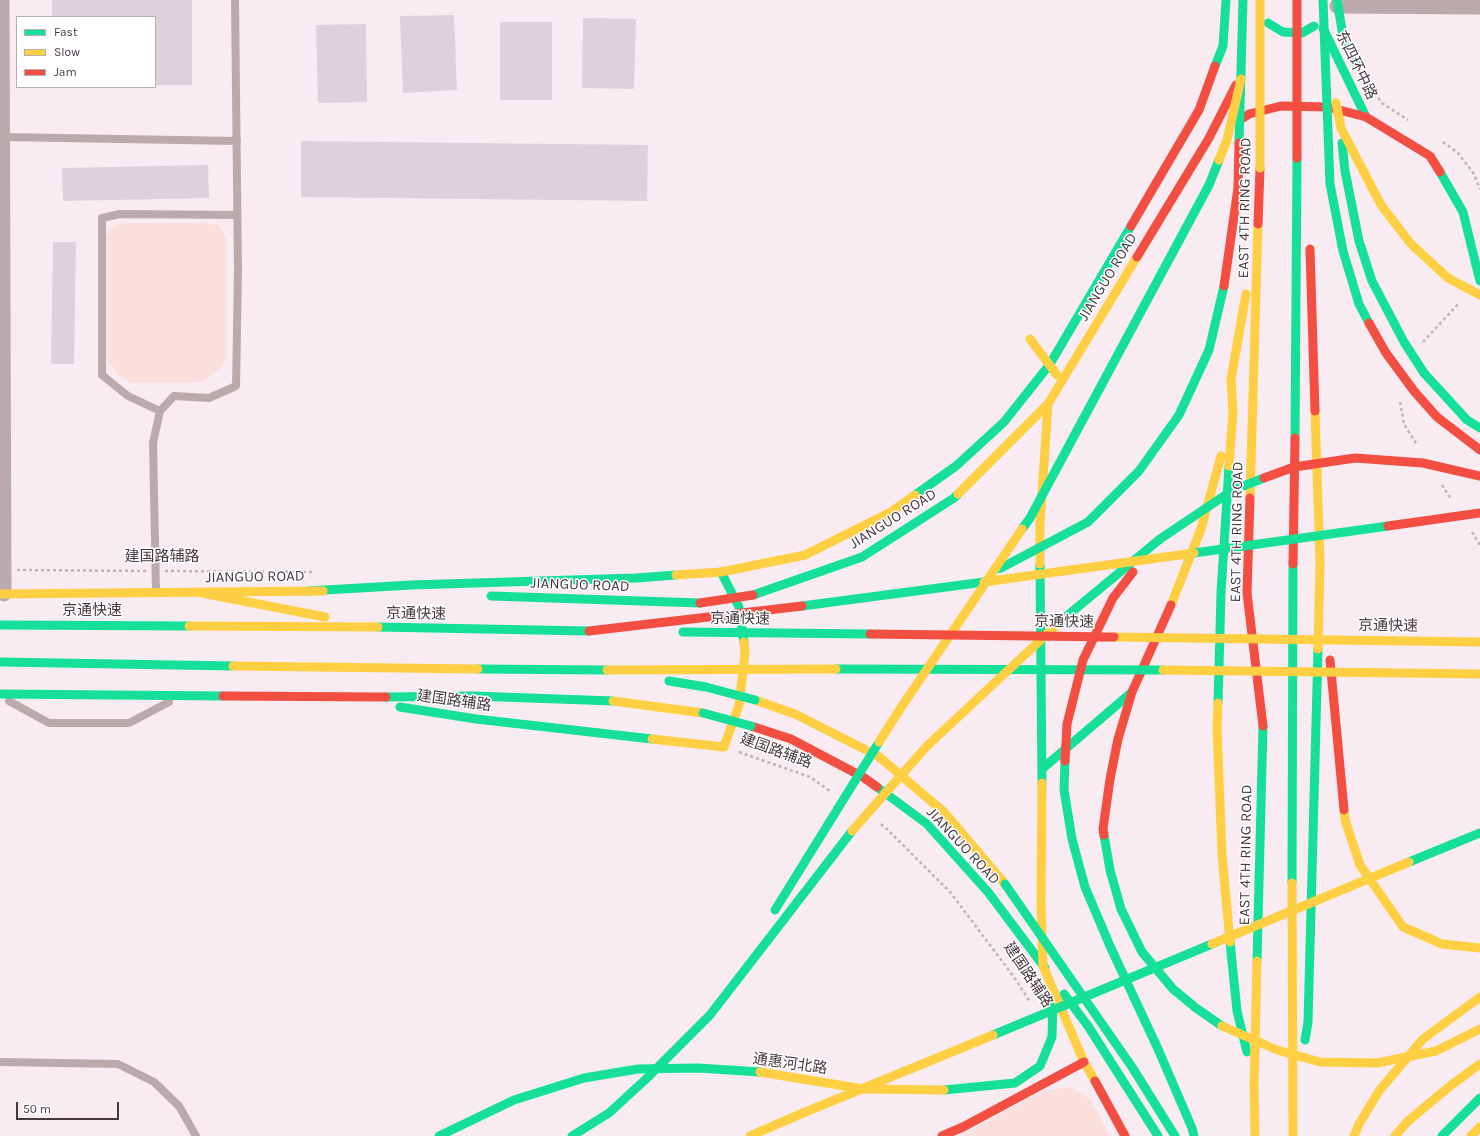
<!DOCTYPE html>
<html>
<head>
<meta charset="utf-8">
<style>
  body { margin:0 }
  #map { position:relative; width:1480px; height:1136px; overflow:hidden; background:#f8ebf2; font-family:Karla,sans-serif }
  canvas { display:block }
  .legend { position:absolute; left:16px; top:16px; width:140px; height:72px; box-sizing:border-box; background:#fff; border:1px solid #b5afb3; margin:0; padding:5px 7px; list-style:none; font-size:12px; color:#473840 }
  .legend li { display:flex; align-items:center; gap:8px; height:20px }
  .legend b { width:20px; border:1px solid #b5afb3 }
  .scale { position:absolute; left:16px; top:1102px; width:103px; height:18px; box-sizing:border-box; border:2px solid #473840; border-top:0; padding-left:5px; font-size:12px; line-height:14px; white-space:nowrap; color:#473840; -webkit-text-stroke:3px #fff; paint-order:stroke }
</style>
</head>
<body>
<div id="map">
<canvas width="1480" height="1136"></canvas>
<ul class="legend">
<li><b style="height:5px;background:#16e098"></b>Fast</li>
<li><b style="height:5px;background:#ffcf43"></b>Slow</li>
<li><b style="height:5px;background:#f24e42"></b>Jam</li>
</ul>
<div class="scale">50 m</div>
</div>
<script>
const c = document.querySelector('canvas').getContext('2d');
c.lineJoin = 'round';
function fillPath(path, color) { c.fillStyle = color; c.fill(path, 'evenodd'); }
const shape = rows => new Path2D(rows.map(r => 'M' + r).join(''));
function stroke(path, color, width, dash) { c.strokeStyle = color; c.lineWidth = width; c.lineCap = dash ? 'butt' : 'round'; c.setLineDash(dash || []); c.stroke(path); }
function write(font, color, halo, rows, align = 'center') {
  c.font = font + ' Karla,"Noto Sans SC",sans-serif'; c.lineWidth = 3; c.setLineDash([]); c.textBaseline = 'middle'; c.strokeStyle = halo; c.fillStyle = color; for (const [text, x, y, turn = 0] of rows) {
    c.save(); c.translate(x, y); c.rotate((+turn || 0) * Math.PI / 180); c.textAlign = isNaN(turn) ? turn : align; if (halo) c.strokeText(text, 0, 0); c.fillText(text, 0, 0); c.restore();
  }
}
const green = shape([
  [125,223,208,223,218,225,225,234,227,242,226,359,222,367,203,382,131,383,120,376,106,359,105,240,109,231,117,225],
  [1070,1087,1091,1099,1109,1136,960,1136,1042,1091]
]);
const building = shape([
  [52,0,192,0,192,85,155,85,155,17,52,17],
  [454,15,457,90,403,93,400,16],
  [583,18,636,19,634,89,582,88],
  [500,22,552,22,552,100,500,100],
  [366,24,367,102,318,103,316,25],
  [301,141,648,145,647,201,301,197],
  [208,165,209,198,63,201,62,168],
  [53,242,76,242,74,364,51,364]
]);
const path = shape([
  [1375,93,1382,103,1408,120],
  [1443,142,1458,153,1474,174,1480,189],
  [1423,342,1459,303],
  [1400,402,1404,424,1417,445],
  [1442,485,1451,499],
  [1472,532,1480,545],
  [17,570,146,571],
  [165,571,314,572],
  [739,752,810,777,830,791],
  [881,824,887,829,950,892,1014,977,1030,1002]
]);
const lane = shape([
  [3,137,237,141],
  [160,411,128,396,102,375,102,218,120,214,237,215],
  [156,592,153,443,160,411,174,396,209,398,236,386,238,271,235,0],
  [9,701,49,723,129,723,169,702],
  [0,1062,118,1064,154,1082,179,1106,196,1136]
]);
const street = shape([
  [2,0,4,594],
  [1337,6,1480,7]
]);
const fast = shape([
  [1337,0,1343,36,1357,65],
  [1268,23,1283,32,1302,33,1314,26],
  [1323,28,1366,117],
  [1215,66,1223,46,1226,0],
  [1440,172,1463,212,1476,265],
  [1424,373,1467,420,1480,428],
  [1295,438,1297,158],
  [915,495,956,466,1004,422,1050,364,1131,226],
  [1040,564,1042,783],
  [721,572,739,607,744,642],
  [308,591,411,585,636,578,676,575],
  [753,595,862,557,954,498,958,494],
  [491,596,700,603],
  [0,625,189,626],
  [378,627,589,631],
  [0,662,233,666],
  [478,669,607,670],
  [0,694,223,696],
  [386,697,474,696,613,701],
  [1218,703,1221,593,1229,466],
  [400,707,476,719,652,739],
  [1042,769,1132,692],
  [877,787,927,824,988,892,1045,968],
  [1104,835,1110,870,1121,909,1142,952,1173,989,1196,1008,1222,1026],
  [1292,883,1293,564],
  [1230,942,1237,1011,1247,1052],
  [1257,961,1263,726],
  [1064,994,1088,1026,1158,1136],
  [1305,1040,1308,1022,1318,649],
  [944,1090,1015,1083,1040,1066,1052,1037,1053,1001,1051,996],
  [439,1136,514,1100,584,1078,638,1069,698,1068,760,1072],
  [1442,1136,1480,1098]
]);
const slow = shape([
  [1030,339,1057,375],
  [1315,411,1320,562,1318,649],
  [1229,466,1233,412,1231,379,1246,294],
  [958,494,1048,404,1137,257],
  [1250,498,1258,224],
  [1040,564,1040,523,1048,404],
  [676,575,721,572,805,555,891,512,915,495],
  [197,592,325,617],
  [0,594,323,591],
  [1171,605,1201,529,1221,456],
  [189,626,378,627],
  [233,666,478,669],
  [755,700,795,714,878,756,944,812,1005,884],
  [613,701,703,713],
  [1218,703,1217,728,1222,855,1230,942],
  [652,739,724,747,739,705,745,653,744,642],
  [1042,783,1041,903,1043,966,1084,1062,1095,1081],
  [1344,810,1345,820,1360,865,1403,927,1442,944,1480,948],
  [1292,883,1293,1136],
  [760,1072,863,1089,944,1090],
  [750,1136,803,1113],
  [1255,1136,1254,1086,1257,961],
  [1354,1136,1359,1124,1379,1091,1423,1039,1480,997],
  [1395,1136,1408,1121,1450,1086,1480,1064],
  [1471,1136,1480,1127]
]);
const jam = shape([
  [1243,118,1249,114,1281,106,1328,107,1366,117,1430,156,1440,172],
  [1258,224,1260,168],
  [1131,226,1199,110,1215,66],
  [1310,249,1315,411],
  [1137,257,1209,138,1236,85],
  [1250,498,1247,593,1263,726],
  [1293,564,1295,438],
  [1330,660,1344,810],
  [223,696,386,697],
  [751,726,791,739,863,777,877,787],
  [1104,835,1103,829,1110,779,1118,739,1132,692,1171,605],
  [1095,1081,1125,1136],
  [942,1136,963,1127,1084,1062]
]);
const fastBridge = shape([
  [1323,0,1330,184,1343,251,1359,304,1369,323],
  [1239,143,1243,0],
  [1342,143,1345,171,1359,241,1372,281,1404,342,1424,373],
  [1476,265,1480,281],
  [1022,529,1030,518,1209,185,1219,160],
  [1194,553,1388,526],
  [995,569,1001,568,1088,522,1139,471,1179,415,1209,350,1224,286],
  [802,606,984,582],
  [1062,620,1160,539,1233,490,1264,478],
  [683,632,870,634],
  [836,669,1163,670],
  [669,681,706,687,755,700],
  [703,713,751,726],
  [1065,761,1064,790,1072,839,1085,887,1110,946,1158,1049,1192,1128,1194,1136],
  [1409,862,1480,833],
  [1005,884,1132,1067,1175,1136],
  [775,910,879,742],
  [993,1035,1212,944],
  [572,1136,609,1113,646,1079,710,1015,852,831]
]);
const slowBridge = shape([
  [1260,0,1260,168],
  [1336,103,1341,128,1381,205,1411,244,1448,278,1480,295],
  [1219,160,1227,140,1241,79],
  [984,582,1194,553],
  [1114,637,1480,642],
  [607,670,836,669],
  [1163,670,1480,674],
  [879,742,902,706,1022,529],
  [852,831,927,746,1062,620],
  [1212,944,1409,862],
  [1222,1026,1277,1050,1320,1062,1377,1063,1436,1051,1480,1029],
  [803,1113,993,1035]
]);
const jamBridge = shape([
  [1297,0,1297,158],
  [1224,286,1238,188,1239,143],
  [1369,323,1386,353,1414,391,1437,417,1480,450],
  [1264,478,1294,467,1355,458,1423,463,1480,476],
  [1388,526,1480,513],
  [700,603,753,595],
  [589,631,802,606],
  [870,634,1114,637],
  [1065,761,1067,724,1083,660,1113,598,1133,572]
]);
const streetNames = [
  ["东四环中路",1356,65,64],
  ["EAST 4TH RING ROAD",1245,208,-89],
  ["JIANGUO ROAD",1108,277,-59],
  ["JIANGUO ROAD",893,519,-32],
  ["EAST 4TH RING ROAD",1237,532,-89],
  ["建国路辅路",162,557],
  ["JIANGUO ROAD",255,577,-1],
  ["JIANGUO ROAD",580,585,2],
  ["京通快速",92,611],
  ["京通快速",416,614,1],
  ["京通快速",740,619,1],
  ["京通快速",1064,622,1],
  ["京通快速",1388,626,1],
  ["建国路辅路",454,701,8],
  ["建国路辅路",776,751,20],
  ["JIANGUO ROAD",963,846,47],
  ["EAST 4TH RING ROAD",1246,855,-89],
  ["建国路辅路",1028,975,56],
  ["通惠河北路",790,1064,8]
];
fillPath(green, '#fbdfdd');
fillPath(building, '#ddd2db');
stroke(path, '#c1b2b6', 2.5, [3, 3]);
stroke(lane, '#bca9ac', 8);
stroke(street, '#bca9ac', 15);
stroke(fast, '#16e098', 9);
stroke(slow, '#ffcf43', 9);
stroke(jam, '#f24e42', 9);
stroke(fastBridge, '#16e098', 9);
stroke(slowBridge, '#ffcf43', 9);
stroke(jamBridge, '#f24e42', 9);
write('15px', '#473840', '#fff', streetNames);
</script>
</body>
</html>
